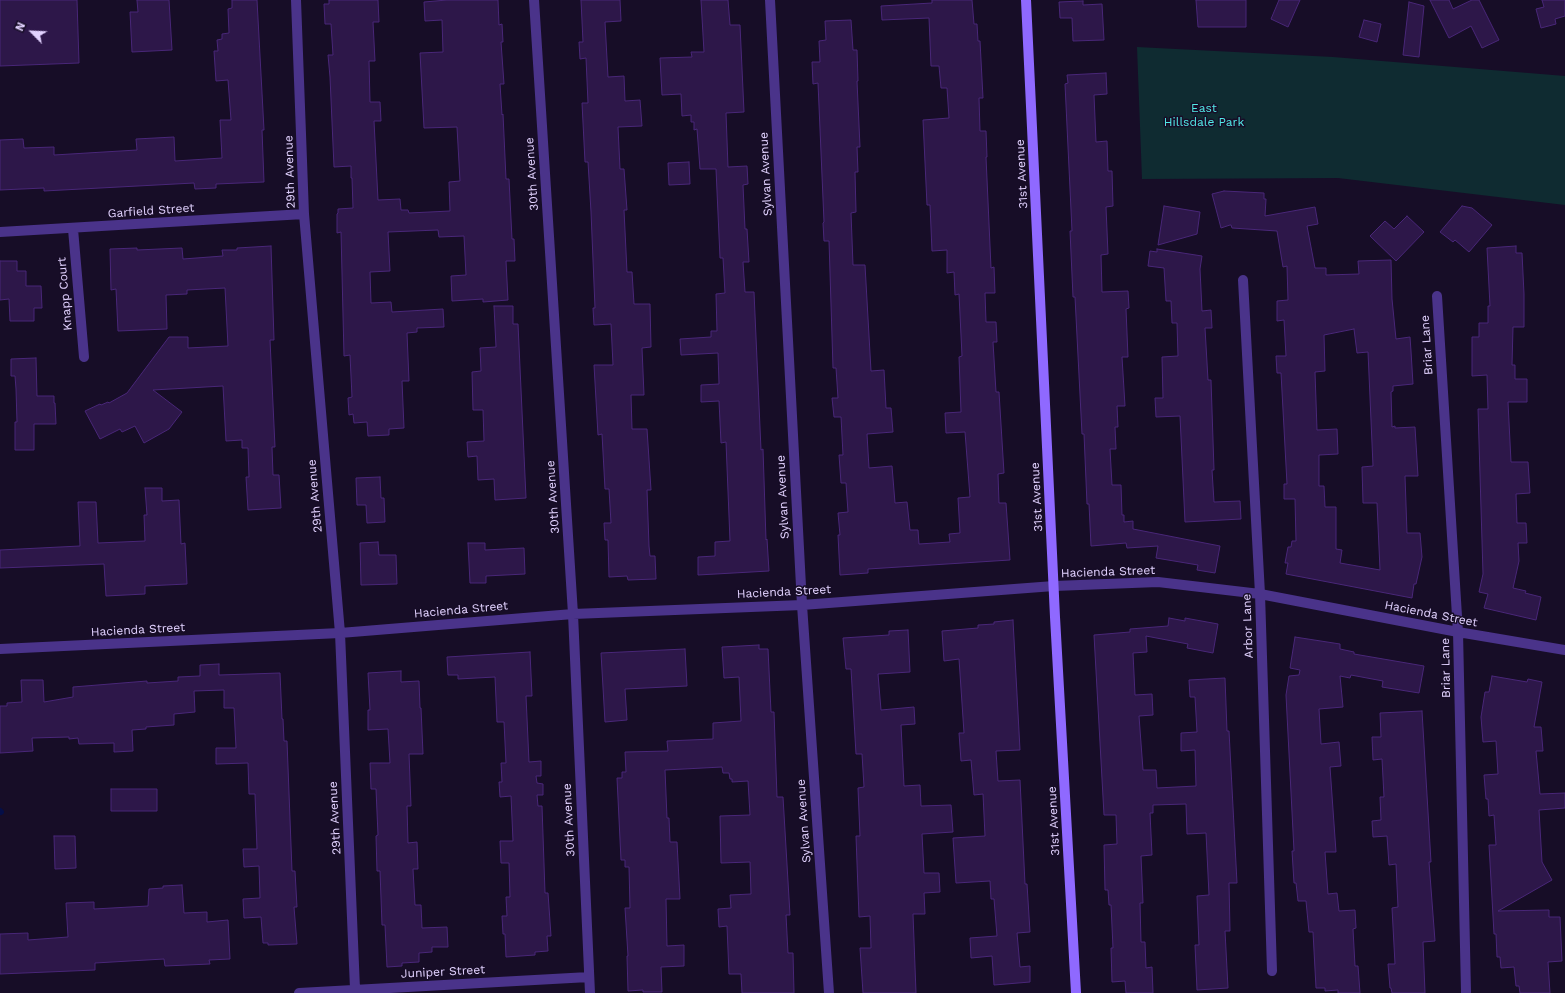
<!DOCTYPE html>
<html>
<head>
<meta charset="utf-8">
<style>
  body { margin:0 }
  #map { position:relative; width:1565px; height:993px; overflow:hidden; background:#170d27; font-family:"Work Sans",sans-serif }
  canvas { display:block }
  .north { position:absolute; left:12px; top:12px; width:40px; height:40px; -webkit-text-stroke:3px #170d27; paint-order:stroke; rotate:294deg; font-size:11px; font-weight:700; line-height:16px; text-align:center; color:#e2d2ff }
  .north::after { content:''; display:block; margin:auto; width:14px; height:18px; background:#e2d2ff; clip-path:polygon(50% 0,100% 100%,50% 72%,0 100%) }
</style>
</head>
<body>
<div id="map">
<canvas width="1565" height="993"></canvas>
<div class="north">N</div>
</div>
<script>
const c = document.querySelector('canvas').getContext('2d');
c.lineJoin = 'round';
function fillPath(path, color) { c.fillStyle = color; c.fill(path, 'evenodd'); }
const shape = rows => new Path2D(rows.map(r => 'M' + r).join(''));
function stroke(path, color, width, dash) { c.strokeStyle = color; c.lineWidth = width; c.lineCap = dash ? 'butt' : 'round'; c.setLineDash(dash || []); c.stroke(path); }
function write(font, color, halo, rows, align = 'center') {
  c.font = font + ' "Work Sans",sans-serif'; c.lineWidth = 3; c.setLineDash([]); c.textBaseline = 'middle'; c.strokeStyle = halo; c.fillStyle = color; for (const [text, x, y, turn = 0] of rows) {
    c.save(); c.translate(x, y); c.rotate((+turn || 0) * Math.PI / 180); c.textAlign = isNaN(turn) ? turn : align; if (halo) c.strokeText(text, 0, 0); c.fillText(text, 0, 0); c.restore();
  }
}
const green = shape([
  [1137,47,1333,57,1565,76,1565,205,1338,178,1142,179]
]);
const stream = shape([
  [0,811,1,812]
]);
const building = shape([
  [0,0,77,0,79,63,0,66,0,0],
  [137,0,169,0,172,50,132,52,130,12,138,12,137,0],
  [232,0,257,0,264,130,262,130,264,182,216,184,216,188,195,189,194,183,44,191,44,188,0,190,0,140,23,139,24,148,54,147,54,155,137,150,136,139,174,137,175,161,222,158,220,120,231,120,228,80,216,81,214,51,218,51,217,40,222,39,222,34,229,33,228,9,232,8,232,0],
  [329,0,378,0,379,22,373,22,375,61,369,61,370,102,380,102,381,121,374,121,378,200,400,199,401,210,408,210,409,213,450,211,449,182,460,181,457,127,424,128,420,53,443,52,442,20,425,21,424,2,447,0,498,0,499,25,502,24,503,42,501,42,504,84,500,84,502,115,503,114,506,179,509,179,512,239,514,239,515,261,506,261,508,300,483,302,483,299,452,301,451,276,466,275,464,236,439,237,438,230,388,232,390,271,370,272,371,303,391,302,392,312,443,309,444,327,417,328,417,332,407,333,409,381,402,381,404,428,389,429,389,435,368,436,367,422,354,423,353,414,349,415,348,398,352,397,350,355,344,356,341,232,337,233,337,214,338,213,338,209,353,208,352,178,351,178,351,166,334,167,330,77,328,55,333,55,331,24,325,24,324,4,329,4,329,0],
  [581,0,620,0,621,21,605,22,608,77,624,76,625,101,640,100,642,126,618,127,620,169,624,169,627,210,624,210,627,272,632,272,634,304,650,304,651,347,642,348,644,395,631,395,632,429,647,429,651,490,647,490,649,546,650,556,655,556,656,579,628,580,627,576,609,577,608,540,605,540,604,523,611,523,609,489,605,489,602,434,598,435,594,365,613,365,611,324,594,325,593,308,595,308,591,212,588,162,585,162,582,103,588,103,586,58,580,59,579,42,583,42,581,0],
  [701,0,728,0,730,25,740,25,744,112,726,113,728,167,747,166,748,184,743,185,745,229,747,229,749,262,743,262,745,292,754,292,761,450,763,449,766,540,767,539,769,571,698,575,698,557,715,556,715,542,730,541,726,442,721,443,719,401,701,402,701,385,719,384,718,353,681,355,680,339,711,337,711,331,717,331,716,294,725,293,723,258,720,258,716,169,700,169,697,129,694,130,694,122,691,122,691,115,682,116,681,94,662,95,660,58,692,57,691,52,704,52,701,0],
  [932,0,972,0,974,24,977,24,978,41,980,41,983,98,979,98,980,131,986,131,987,157,986,157,991,268,994,267,995,293,985,293,986,322,996,322,997,342,993,342,996,392,999,392,1004,473,998,474,999,503,1006,503,1010,560,868,569,868,573,840,575,838,535,840,535,838,513,848,512,846,483,841,483,839,455,843,455,841,417,834,417,832,398,838,398,836,368,833,368,829,241,824,241,823,223,824,222,818,83,813,84,812,62,820,62,819,41,826,40,825,21,851,20,853,50,857,50,858,81,857,81,860,147,857,147,858,172,855,172,856,212,851,213,853,265,865,265,871,371,884,370,886,408,891,408,893,432,867,434,869,468,892,466,895,503,907,502,910,530,918,530,919,544,950,542,949,534,960,533,958,498,970,497,965,432,946,433,945,413,961,412,959,357,962,356,959,294,955,295,954,272,947,273,947,250,932,251,930,205,927,205,923,120,949,118,947,88,941,88,939,66,931,66,929,18,882,20,881,6,932,3,932,0],
  [1196,0,1246,0,1246,27,1198,27,1196,0],
  [1279,0,1300,0,1288,27,1271,19,1279,0],
  [1430,0,1449,0,1453,9,1472,0,1479,0,1499,40,1482,48,1471,26,1449,38,1430,0],
  [1542,0,1565,0,1565,16,1555,19,1556,24,1541,28,1536,9,1544,7,1542,0],
  [1083,1,1083,5,1102,4,1104,40,1073,41,1072,18,1060,18,1059,2,1083,1],
  [1409,2,1424,6,1419,57,1403,55,1409,2],
  [1364,20,1381,24,1377,42,1359,37,1364,20],
  [1106,73,1107,94,1094,95,1096,142,1107,141,1108,171,1112,171,1113,206,1106,207,1108,254,1101,255,1102,292,1128,291,1129,308,1126,309,1128,357,1122,357,1125,406,1117,406,1118,427,1115,427,1116,449,1110,449,1112,485,1121,485,1122,515,1124,515,1124,522,1133,521,1133,529,1220,546,1215,573,1197,570,1198,565,1156,558,1158,546,1127,548,1126,543,1091,546,1089,504,1087,504,1084,434,1082,434,1075,297,1073,297,1070,231,1072,231,1065,84,1068,83,1067,75,1106,73],
  [689,162,690,184,669,185,668,163,689,162],
  [1224,191,1264,193,1264,199,1266,199,1265,216,1315,207,1318,224,1307,226,1315,268,1326,268,1326,275,1359,274,1358,261,1391,260,1392,299,1396,339,1410,337,1411,351,1413,384,1393,386,1393,391,1391,392,1392,427,1395,426,1395,428,1415,427,1418,476,1405,476,1407,533,1420,533,1422,557,1416,584,1414,584,1412,598,1286,574,1288,563,1285,563,1288,547,1291,547,1292,541,1296,541,1295,499,1284,499,1284,484,1287,484,1281,373,1277,373,1276,356,1286,356,1284,320,1277,321,1277,301,1288,300,1287,266,1283,267,1277,231,1232,228,1231,225,1230,225,1221,228,1212,194,1224,191],
  [1354,329,1357,353,1368,352,1373,466,1362,467,1363,503,1377,503,1380,570,1340,563,1342,550,1336,549,1336,507,1325,507,1324,486,1319,486,1319,455,1338,454,1337,429,1317,430,1315,372,1325,371,1324,335,1354,329],
  [1164,206,1200,212,1197,234,1158,245,1164,206],
  [1462,206,1472,208,1492,225,1469,252,1455,240,1453,242,1440,232,1462,206],
  [1407,216,1424,232,1396,261,1370,236,1385,221,1394,229,1407,216],
  [271,246,274,340,270,340,275,447,272,447,273,475,279,475,281,508,248,510,246,477,249,477,248,448,242,448,242,440,226,441,223,386,153,390,182,412,169,429,144,443,135,426,122,432,120,429,100,439,85,411,100,404,101,405,108,402,109,403,127,393,169,337,188,337,188,348,228,346,225,288,187,290,187,294,166,295,167,329,118,331,116,289,111,290,110,249,137,248,137,250,182,248,183,259,223,256,222,250,237,250,237,248,271,246],
  [1516,246,1516,253,1522,253,1524,294,1524,327,1513,327,1512,365,1515,365,1515,379,1527,379,1527,402,1508,402,1511,462,1528,462,1530,493,1516,494,1517,523,1526,523,1527,543,1518,543,1519,561,1513,588,1526,591,1525,593,1541,597,1536,620,1484,608,1488,594,1479,592,1483,574,1478,409,1488,409,1487,375,1472,376,1472,337,1479,337,1479,323,1488,323,1488,306,1490,306,1487,248,1516,246],
  [1157,249,1202,256,1200,269,1202,311,1211,310,1212,328,1205,328,1208,380,1211,380,1214,470,1212,470,1214,502,1240,501,1241,519,1185,522,1180,416,1156,417,1155,398,1163,398,1162,357,1178,356,1177,323,1172,323,1171,301,1166,301,1164,268,1148,266,1150,251,1157,252,1157,249],
  [0,261,17,261,17,271,26,271,26,286,41,286,42,308,34,308,34,321,10,321,9,299,0,300,0,261],
  [494,306,513,306,513,324,518,324,526,498,495,500,494,479,478,480,477,456,468,457,467,442,484,441,483,410,473,410,472,372,481,371,480,348,496,347,494,306],
  [36,358,37,396,54,396,54,403,55,403,56,424,34,424,34,450,15,450,15,422,17,422,16,389,15,376,11,376,11,359,36,358],
  [380,477,381,498,384,498,385,522,367,523,366,505,357,505,356,478,380,477],
  [145,488,162,488,162,501,179,500,181,544,185,543,187,584,145,586,145,594,106,596,104,564,0,568,0,550,80,546,78,502,96,502,98,543,145,541,144,515,147,515,145,488],
  [378,542,379,555,396,555,397,584,361,585,360,543,378,542],
  [468,543,485,543,485,550,524,548,525,574,486,576,486,583,470,583,468,543],
  [1169,618,1185,621,1185,618,1218,624,1213,653,1187,648,1188,644,1146,636,1147,652,1133,653,1135,695,1152,694,1153,715,1139,716,1143,770,1156,770,1157,788,1196,786,1195,750,1181,751,1181,733,1197,732,1195,697,1190,697,1189,680,1225,678,1227,731,1229,731,1237,883,1229,883,1230,931,1225,931,1228,988,1197,990,1195,945,1199,945,1197,896,1209,895,1206,833,1187,834,1186,804,1153,805,1153,813,1150,813,1152,855,1141,856,1143,903,1140,903,1141,942,1145,942,1146,968,1152,967,1153,993,1126,993,1125,981,1112,982,1111,948,1113,948,1111,905,1109,905,1108,890,1105,890,1104,845,1117,844,1116,815,1104,815,1094,635,1130,632,1130,629,1168,626,1169,618],
  [1013,620,1020,750,996,751,998,781,1020,780,1025,884,1027,884,1030,932,1017,933,1020,967,1030,966,1030,982,994,985,992,956,971,958,970,938,997,936,994,899,991,899,990,881,956,883,953,838,985,836,983,794,974,795,971,760,961,761,959,733,964,733,959,659,944,661,942,631,978,628,978,625,994,624,994,622,1013,620],
  [908,630,910,672,878,674,881,710,914,707,915,724,901,725,904,786,920,785,921,806,951,805,953,832,922,834,924,873,939,873,940,892,924,893,925,914,913,914,916,993,863,993,860,948,871,948,870,916,859,917,856,836,860,836,858,788,864,787,862,754,856,754,851,669,846,669,843,638,889,635,889,631,908,630],
  [1295,637,1340,644,1340,649,1354,652,1354,654,1424,666,1419,693,1382,687,1383,681,1351,675,1350,678,1340,676,1343,707,1319,709,1321,744,1339,742,1341,766,1330,767,1336,852,1325,852,1328,894,1337,893,1339,911,1355,910,1356,928,1353,929,1355,966,1358,966,1360,993,1338,993,1338,990,1325,991,1325,988,1316,988,1313,932,1309,932,1306,901,1298,901,1296,883,1294,883,1292,851,1294,851,1286,695,1289,676,1299,675,1300,670,1290,668,1295,637],
  [759,645,759,649,768,649,771,712,774,712,777,797,783,797,790,915,786,915,788,953,793,953,794,993,742,993,741,974,729,974,727,926,719,927,718,909,731,908,730,895,751,894,750,862,721,863,720,816,750,815,748,781,732,782,732,779,730,779,729,773,723,773,722,767,665,770,667,818,669,818,670,842,677,842,680,899,666,899,667,946,684,945,684,966,661,967,662,992,643,992,643,990,628,991,627,956,628,956,625,908,630,908,629,867,625,867,625,860,621,860,617,778,622,778,622,772,626,772,625,752,668,751,667,741,713,739,713,723,741,721,739,677,724,678,722,647,759,645],
  [685,649,687,686,625,689,627,720,605,722,601,653,685,649],
  [530,652,532,696,526,696,529,762,541,761,541,776,536,776,537,783,543,784,543,795,537,795,538,806,542,806,545,893,548,893,551,936,547,936,548,951,535,952,535,955,506,957,505,934,503,934,502,916,507,916,506,897,510,897,509,863,501,863,500,841,513,841,511,796,500,797,499,782,502,782,501,763,506,763,504,722,497,722,495,677,458,679,458,675,448,675,447,657,530,652],
  [219,664,219,675,280,673,282,719,283,719,284,741,287,741,292,871,295,871,297,907,294,907,297,944,268,945,268,943,263,943,261,917,244,918,243,899,260,898,259,866,244,867,243,849,257,849,255,794,249,794,248,763,216,764,216,748,236,748,234,708,224,708,224,690,194,691,195,712,174,714,174,725,146,727,146,729,132,730,133,751,114,752,114,743,79,744,78,738,69,739,69,737,32,738,33,751,0,753,0,706,7,706,7,703,22,702,21,680,43,680,44,702,73,697,73,687,147,681,147,683,178,681,178,677,200,676,200,665,219,664],
  [401,671,401,682,419,681,420,708,421,708,423,754,409,754,411,806,407,806,408,843,417,842,418,869,413,869,415,905,421,905,422,928,447,927,448,947,432,947,432,952,419,953,419,962,402,963,402,966,387,967,385,925,382,925,380,871,377,871,376,836,378,835,376,789,371,789,370,763,390,763,388,729,368,730,368,710,370,710,368,673,401,671],
  [1492,676,1527,682,1528,679,1542,682,1534,727,1541,727,1543,751,1536,751,1540,794,1565,793,1565,808,1539,810,1542,862,1552,880,1498,911,1549,910,1549,917,1560,917,1562,961,1548,962,1550,993,1520,993,1519,986,1516,986,1514,967,1501,968,1500,957,1497,957,1496,934,1494,934,1489,845,1496,845,1494,815,1489,816,1488,799,1486,799,1484,775,1498,774,1496,741,1483,742,1481,717,1485,692,1489,692,1492,676],
  [1422,711,1431,862,1429,862,1435,941,1423,942,1425,993,1392,993,1391,988,1390,988,1388,964,1395,964,1392,908,1398,907,1396,864,1389,865,1387,836,1373,837,1372,821,1381,820,1380,797,1384,797,1382,759,1373,760,1372,737,1381,737,1380,713,1422,711],
  [111,789,157,789,157,811,111,811,111,789],
  [54,836,75,836,76,868,55,869,54,836],
  [182,885,184,913,207,912,207,922,228,920,230,959,209,960,210,964,165,966,164,959,95,963,95,970,0,974,0,934,28,933,28,940,68,937,66,903,94,902,94,909,148,906,149,889,163,888,163,886,182,885]
]);
const street = shape([
  [296,0,304,214,340,633,355,989],
  [534,0,573,614,590,993],
  [770,0,802,605,829,993],
  [73,229,84,357],
  [0,232,304,214],
  [1243,280,1260,594,1272,971],
  [1437,296,1458,632,1466,992],
  [0,649,340,633,573,614,802,605,1054,586,1158,582,1260,594,1458,632,1565,650],
  [299,993,589,977]
]);
const secondary = shape([
  [1026,0,1055,617,1076,993]
]);
const parkNames = [
  ["East",1204,108],
  ["Hillsdale Park",1204,122]
];
const streetNames = [
  ["29th Avenue",290,172,-92],
  ["30th Avenue",532,174,-94],
  ["Sylvan Avenue",766,174,-93],
  ["31st Avenue",1022,174,-93],
  ["Garfield Street",151,211,-4],
  ["Knapp Court",65,294,-95],
  ["Briar Lane",1427,345,-94],
  ["29th Avenue",315,496,-95],
  ["30th Avenue",553,497,-94],
  ["Sylvan Avenue",783,497,-93],
  ["31st Avenue",1037,497,-93],
  ["Hacienda Street",1108,572,-2],
  ["Hacienda Street",784,592,-3],
  ["Hacienda Street",461,610,-5],
  ["Hacienda Street",1431,614,11],
  ["Arbor Lane",1248,626,-92],
  ["Hacienda Street",138,630,-3],
  ["Briar Lane",1446,668,-91],
  ["29th Avenue",335,818,-93],
  ["30th Avenue",569,820,-93],
  ["Sylvan Avenue",804,821,-94],
  ["31st Avenue",1054,821,-93],
  ["Juniper Street",443,972,-3]
];
fillPath(green, '#0f2b31');
stroke(stream, '#050e47', 6);
fillPath(building, '#2d1749');
stroke(building, '#492778', 1);
stroke(street, '#4a338a', 10);
stroke(secondary, '#8f69ff', 10);
write('12px', '#52ebe8', '#170d27', parkNames);
write('12px', '#e2d2ff', '#170d27', streetNames);
</script>
</body>
</html>
